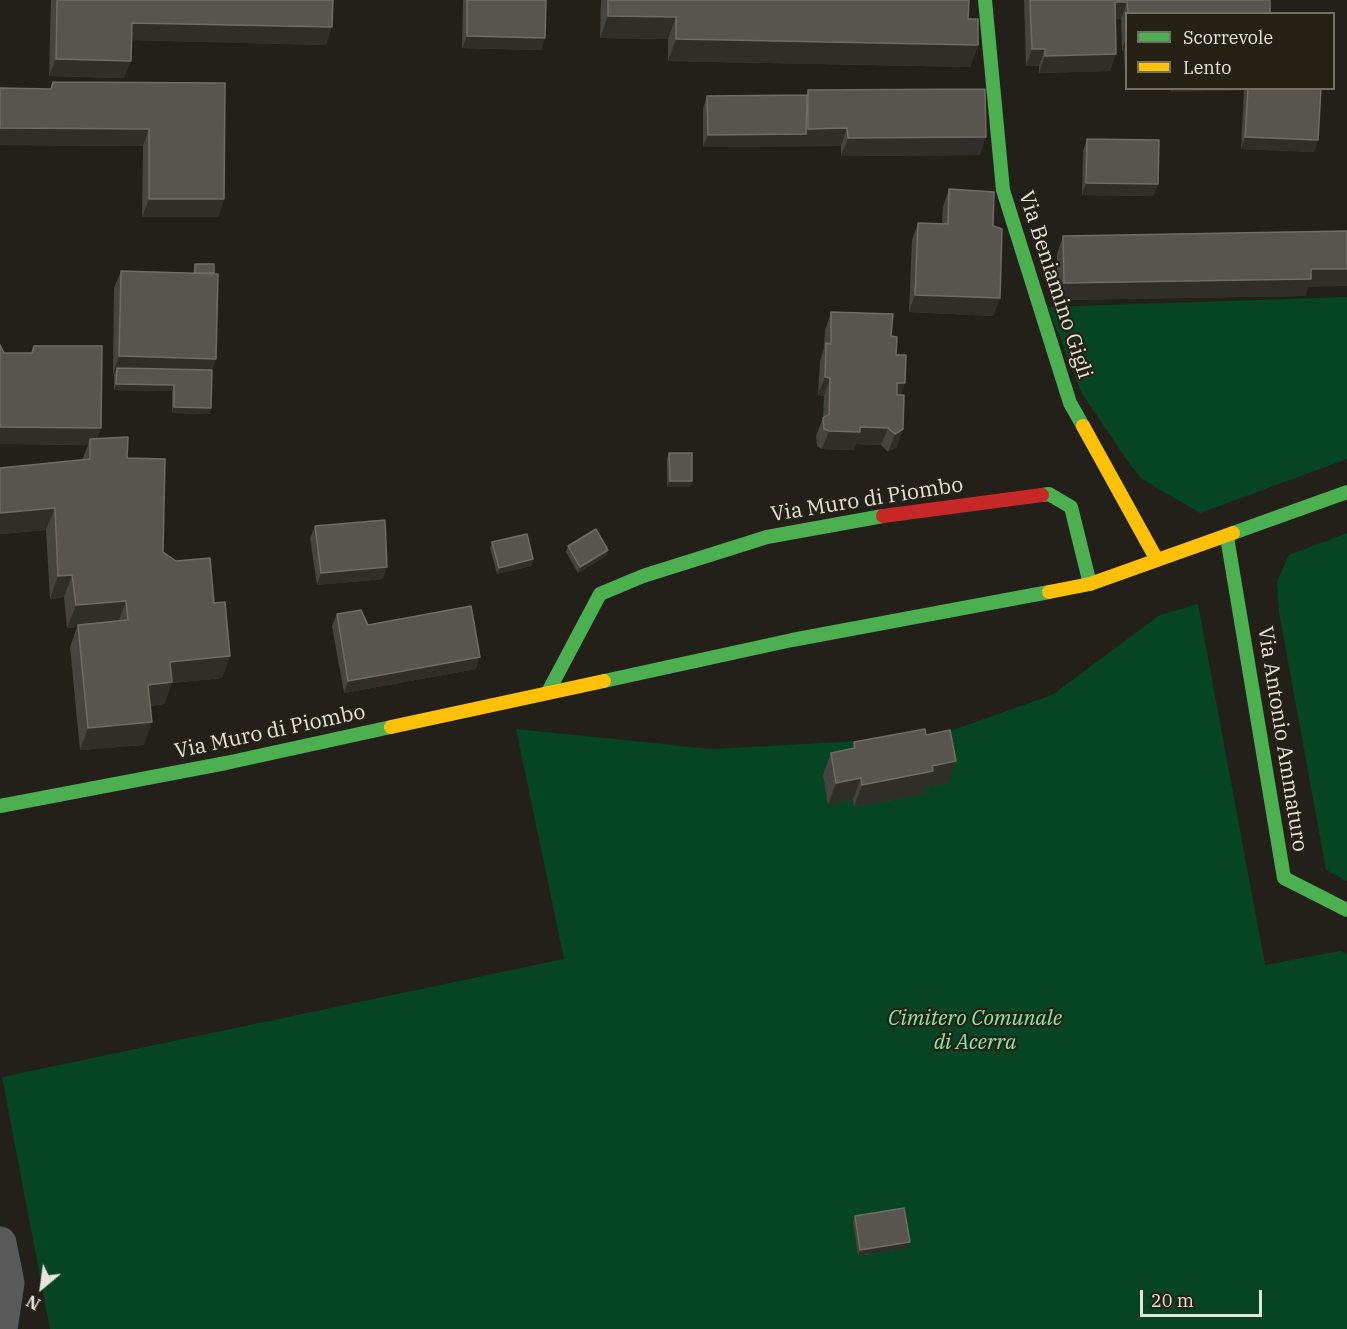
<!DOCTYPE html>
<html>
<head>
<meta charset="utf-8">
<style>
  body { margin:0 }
  #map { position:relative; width:1347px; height:1329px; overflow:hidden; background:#222019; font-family:"IBM Plex Serif",serif }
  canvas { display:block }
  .legend { position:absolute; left:1125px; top:12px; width:210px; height:78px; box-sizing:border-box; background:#262115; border:2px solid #746f65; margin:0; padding:8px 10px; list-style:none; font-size:18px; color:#e8e4dc }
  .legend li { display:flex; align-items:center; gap:12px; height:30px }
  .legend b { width:30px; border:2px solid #746f65 }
  .north { position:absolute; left:12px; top:1257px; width:60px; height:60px; -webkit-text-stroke:4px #262115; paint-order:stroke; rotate:209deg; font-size:16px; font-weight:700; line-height:24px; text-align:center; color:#e8e4dc }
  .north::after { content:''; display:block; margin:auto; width:21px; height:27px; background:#e8e4dc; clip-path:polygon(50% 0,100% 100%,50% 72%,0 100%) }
  .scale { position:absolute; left:1140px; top:1290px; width:122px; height:27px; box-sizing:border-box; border:3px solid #e8e4dc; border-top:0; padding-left:8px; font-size:18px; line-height:21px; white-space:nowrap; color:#e8e4dc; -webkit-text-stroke:4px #262115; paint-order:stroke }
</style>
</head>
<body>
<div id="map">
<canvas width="1347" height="1329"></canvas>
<ul class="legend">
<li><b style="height:8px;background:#4caf50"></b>Scorrevole</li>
<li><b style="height:8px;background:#ffc107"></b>Lento</li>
</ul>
<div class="north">N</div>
<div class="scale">20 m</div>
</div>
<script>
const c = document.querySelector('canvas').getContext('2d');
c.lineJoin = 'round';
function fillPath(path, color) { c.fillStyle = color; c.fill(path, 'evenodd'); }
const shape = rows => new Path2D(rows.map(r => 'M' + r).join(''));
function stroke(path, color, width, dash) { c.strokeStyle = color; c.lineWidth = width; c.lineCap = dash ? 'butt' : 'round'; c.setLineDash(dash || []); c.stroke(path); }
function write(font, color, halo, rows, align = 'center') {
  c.font = font + ' "IBM Plex Serif",serif'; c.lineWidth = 4.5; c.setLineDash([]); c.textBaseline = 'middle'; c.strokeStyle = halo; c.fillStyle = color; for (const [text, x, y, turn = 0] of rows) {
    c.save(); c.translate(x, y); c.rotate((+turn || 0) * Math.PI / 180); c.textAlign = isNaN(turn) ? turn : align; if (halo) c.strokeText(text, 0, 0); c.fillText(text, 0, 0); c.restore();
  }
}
const green = shape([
  [1347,297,1347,459,1200,513,1142,479,1131,466,1081,392,1048,307],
  [1347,533,1347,881,1326,870,1279,612,1277,581,1289,555],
  [1198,604,1265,965,1340,951,1347,954,1347,1329,50,1329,2,1077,564,959,516,729,712,749,933,737,1052,695,1160,615]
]);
const street = shape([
  [0,1243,8,1283,1,1329]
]);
const fast = shape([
  [985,0,1003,190,1070,403,1083,426],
  [1042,495,1049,494,1071,507,1090,584],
  [1233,533,1347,492],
  [1227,537,1284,878,1347,910],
  [604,681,792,640,1049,592],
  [548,692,600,594,643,576,767,537,883,516],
  [0,806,226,763,391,727]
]);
const slow = shape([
  [1083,426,1157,560],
  [1049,592,1090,584,1233,533],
  [391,727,604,681]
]);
const jam = shape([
  [883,516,1042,495]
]);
const wall = shape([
  [51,0,333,0,326,45,131,40,124,78,49,76],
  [463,0,546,0,545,38,541,50,462,48],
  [601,0,969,0,968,19,978,45,970,67,668,61,668,39,600,38],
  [1024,0,1270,0,1270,14,1126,14,1126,74,1125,74,1124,51,1122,51,1121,19,1115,19,1110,71,1039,73,1039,66,1026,66],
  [225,83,224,199,218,217,142,217,143,146,0,145,0,88,50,89],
  [1171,88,1321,88,1318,140,1314,152,1241,149,1244,90,1171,92],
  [808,90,980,155,841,156,841,146,703,147,703,108,707,96,807,95],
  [1087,139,1158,184,1153,196,1082,195,1083,151],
  [949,189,993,226,1000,298,993,316,909,312,912,240,918,223,942,224,943,207],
  [1063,236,1308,287,1305,296,1057,300,1057,254],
  [195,264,214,273,211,408,209,414,172,413,172,391,114,390,114,374,113,374,114,288,121,271,193,273],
  [831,312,891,336,896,355,901,395,897,447,888,452,881,445,856,444,853,450,822,449,817,446,816,436,823,418,824,396,818,395,820,361,824,348,825,330],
  [0,345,4,353,32,353,97,438,127,458,163,552,214,603,230,656,222,678,172,683,164,704,150,706,144,745,80,750,70,647,77,627,67,628,64,597,50,599,46,530,0,534,0,468,82,460,88,445,0,444],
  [669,453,690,487,667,487,667,459],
  [315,526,383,579,317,585,310,538],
  [492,542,533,559,531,566,497,574,490,548],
  [568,546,608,550,606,556,578,573,566,552],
  [337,614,368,625,476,669,344,693,332,626],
  [926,735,948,783,927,787,925,794,854,807,853,800,828,805,823,775,831,753,852,748,854,742],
  [855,1216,907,1248,858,1256,853,1222]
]);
const shadedWall = shape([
  [1115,2,1127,2,1121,19,1108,20],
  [608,16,676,17,668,39,600,38],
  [132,23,332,27,326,45,125,40],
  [467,36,545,38,541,50,462,48],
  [1126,38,1126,45,1124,51,1122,51],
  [676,39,978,45,970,67,668,61],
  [1032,49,1045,49,1039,66,1026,66],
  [1116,54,1110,71,1039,73,1045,56],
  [56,59,131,61,124,78,49,76],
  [1172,88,1244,88,1244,90,1171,92],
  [0,128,149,129,143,146,0,145],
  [847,128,841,146,703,147,708,135,806,134,808,129],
  [986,137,980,155,841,156,848,138],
  [1245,137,1318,140,1314,152,1241,149],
  [1086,183,1158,184,1153,196,1082,195],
  [149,199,224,199,218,217,142,217],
  [1311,269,1347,269,1347,286,1308,287,1305,296,1057,300,1064,283],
  [915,295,1000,298,993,316,909,312],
  [119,356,216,359,210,377,117,368,114,374,113,374],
  [825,377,830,378,824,396,818,395],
  [897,383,905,383,899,400,891,400],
  [116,384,174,385,172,391,114,390],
  [174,407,211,408,209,414,172,413],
  [0,427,101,428,95,445,90,439,88,445,0,444],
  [860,427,888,428,881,445,856,444,853,450,822,449,829,431],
  [903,429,897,447,888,452,895,434],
  [670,481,692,481,690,487,667,487],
  [55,508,46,530,0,534,0,513],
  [608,550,606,556,578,573,580,567],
  [533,559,531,566,497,574,499,568],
  [387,567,383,579,317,585,321,573],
  [72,575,64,597,50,599,58,576],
  [126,601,118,623,67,628,76,605],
  [230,656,222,678,172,683,164,704,140,707,148,685,170,662],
  [480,657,476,669,344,693,348,681],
  [152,722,144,745,80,750,88,728],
  [956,761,948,783,927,787,925,794,854,807,862,785,932,766],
  [861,778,853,800,828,805,836,783],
  [910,1242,907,1248,858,1256,860,1250]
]);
const building = shape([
  [57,0,333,0,332,27,132,23,131,61,56,59,57,0],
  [467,0,546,0,545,38,467,36,467,0],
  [608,0,969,0,968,19,978,19,978,45,676,39,676,17,608,16,608,0],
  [1030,0,1270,0,1270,14,1128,14,1127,2,1115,2,1116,54,1045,56,1045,49,1032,49,1030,0],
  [53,82,225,83,224,199,149,199,149,129,0,128,0,88,51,89,53,82],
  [1248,88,1321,88,1318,140,1245,137,1248,88],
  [985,89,986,137,848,138,847,128,808,129,808,90,985,89],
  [807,95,806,134,708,135,707,96,807,95],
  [1087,139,1159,140,1158,184,1086,183,1087,139],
  [949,189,994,192,993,226,1002,229,1000,298,915,295,918,223,948,224,949,189],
  [1347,231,1347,269,1311,269,1311,279,1064,283,1063,236,1347,231],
  [195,264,214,264,214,273,195,273,195,264],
  [121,271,218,274,216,359,119,356,121,271],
  [831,312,893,314,891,336,897,337,896,355,906,355,905,383,897,383,897,395,904,395,903,429,895,434,888,428,860,427,860,432,829,431,824,429,823,418,829,414,830,378,825,377,826,343,831,344,831,312],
  [0,345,4,353,32,353,34,346,102,346,101,428,0,427,0,345],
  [117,368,212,370,211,408,174,407,174,385,116,384,117,368],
  [128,437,127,458,165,459,163,552,176,561,210,558,214,603,225,602,230,656,170,662,172,682,148,685,152,722,88,728,78,625,128,620,126,601,76,605,72,575,58,576,55,508,0,513,0,468,90,459,90,439,128,437],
  [669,453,692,453,692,481,670,481,669,453],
  [385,520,387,567,321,573,315,526,385,520],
  [596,529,608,550,580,567,568,546,596,529],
  [527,534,533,559,499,568,492,542,527,534],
  [471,606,480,657,348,681,337,614,361,610,368,625,471,606],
  [925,729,926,735,950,730,956,761,932,766,933,771,862,785,861,778,836,783,831,753,855,748,854,742,925,729],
  [904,1208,910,1242,860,1250,855,1216,904,1208]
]);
const streetNames = [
  ["Via Beniamino Gigli",1055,285,72],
  ["Via Muro di Piombo",867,500,-9],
  ["Via Muro di Piombo",270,732,-12],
  ["Via Antonio Ammaturo",1282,739,81]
];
const parkNames = [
  ["Cimitero Comunale",975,1019],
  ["di Acerra",975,1043]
];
fillPath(green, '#054524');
stroke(street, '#5a595a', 33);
stroke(fast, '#4caf50', 14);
stroke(slow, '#ffc107', 14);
stroke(jam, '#c62828', 14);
fillPath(wall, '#46443e');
fillPath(shadedWall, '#302e28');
fillPath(building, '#58554f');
stroke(building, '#6e6c65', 1.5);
write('21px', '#e8e4dc', '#262115', streetNames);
write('italic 21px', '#82eba8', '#262115', parkNames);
</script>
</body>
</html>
